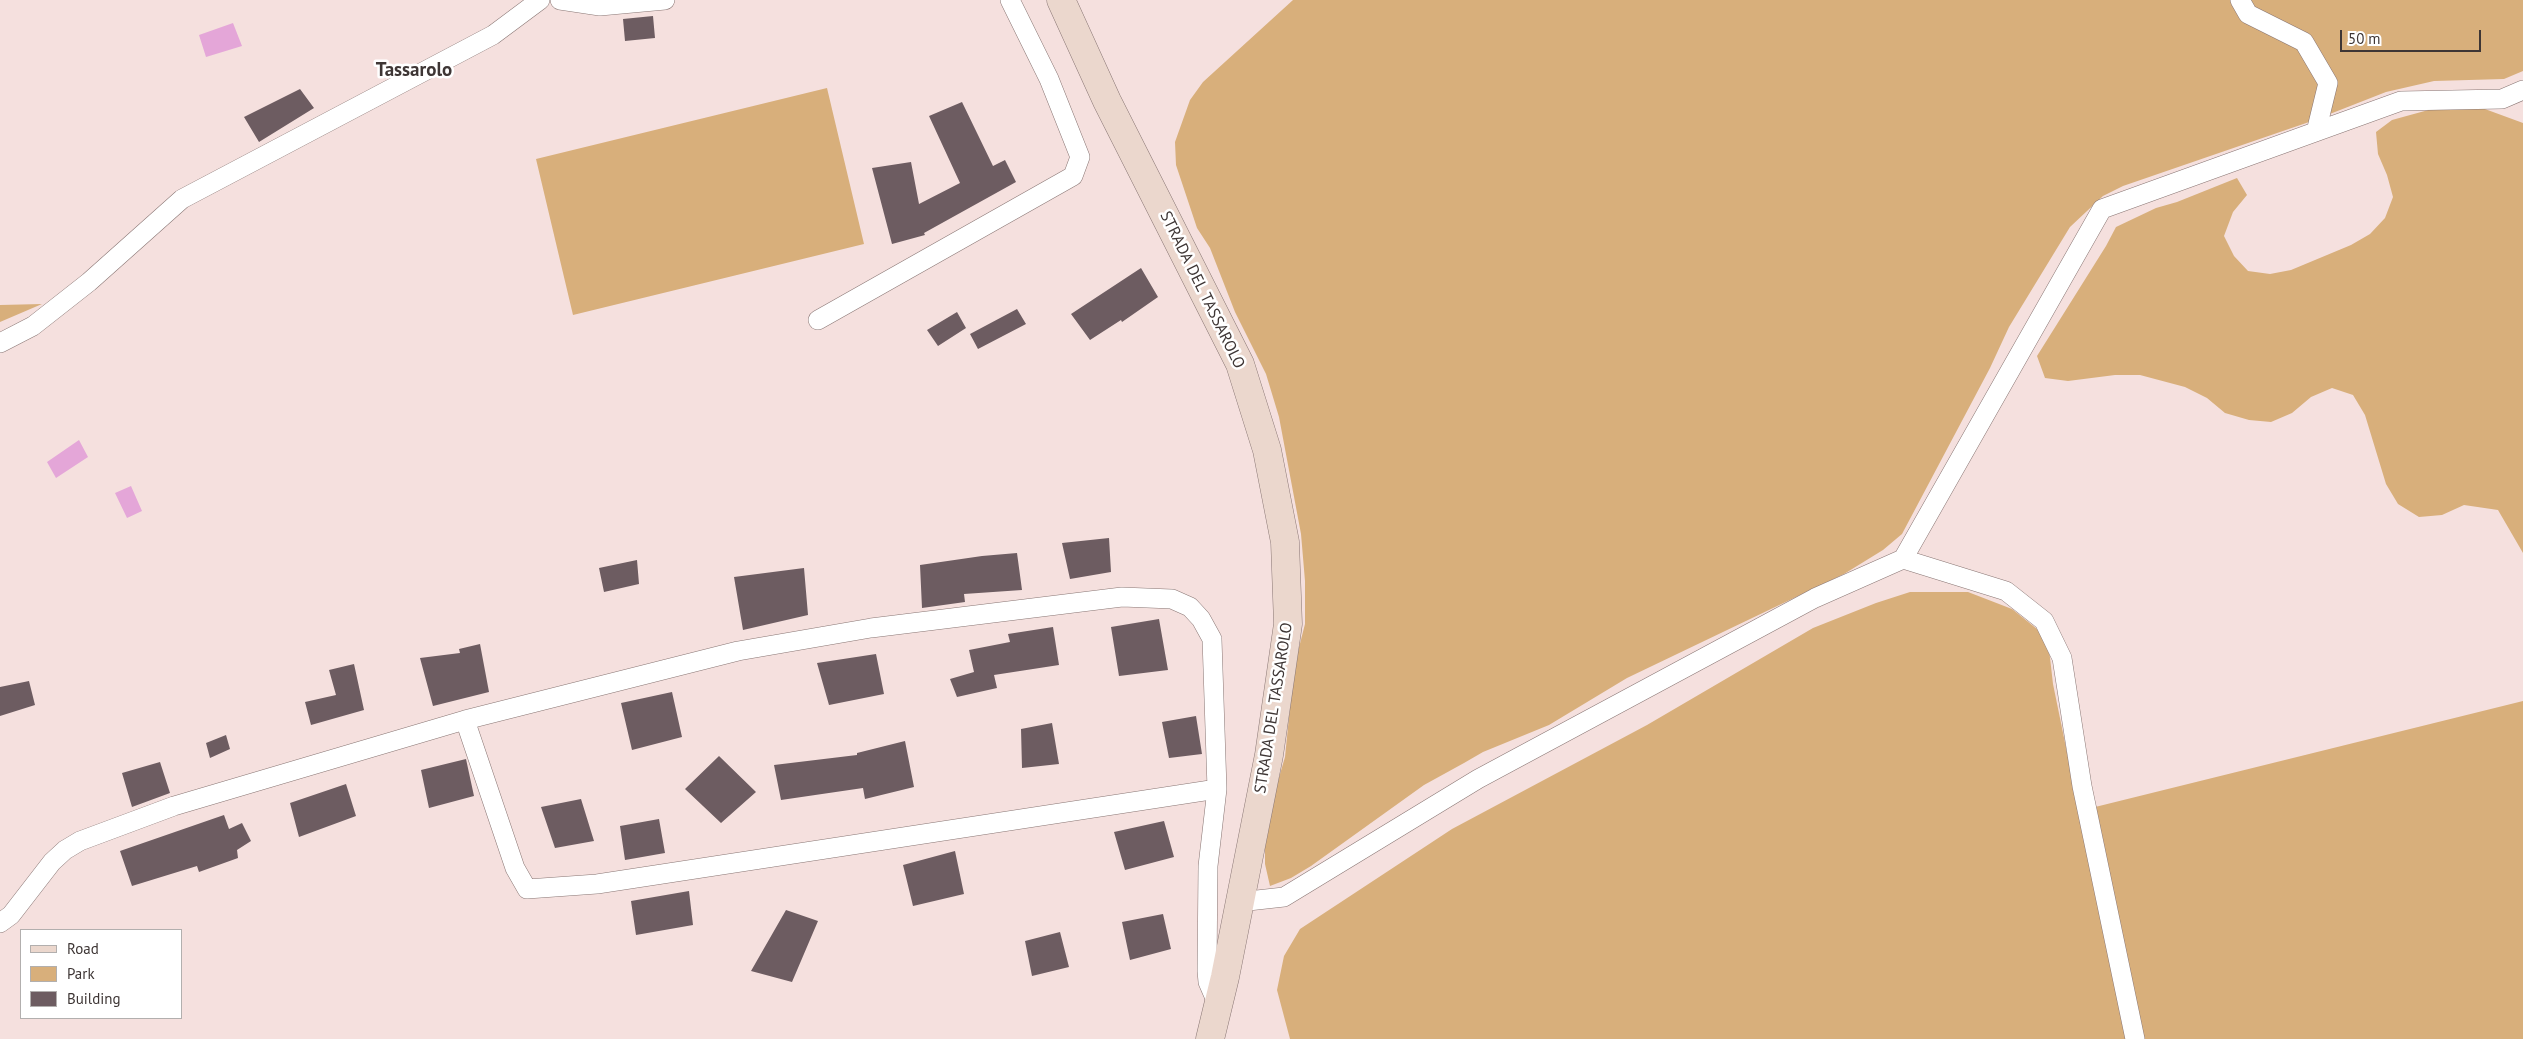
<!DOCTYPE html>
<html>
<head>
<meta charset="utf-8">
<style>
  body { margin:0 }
  #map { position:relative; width:2523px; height:1039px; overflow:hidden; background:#f5e0de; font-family:"PT Sans",sans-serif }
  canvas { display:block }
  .legend { position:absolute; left:20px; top:929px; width:162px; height:90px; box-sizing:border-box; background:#fff; border:1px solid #b2afae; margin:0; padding:6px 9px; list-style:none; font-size:15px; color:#3e3635 }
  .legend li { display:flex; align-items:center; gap:10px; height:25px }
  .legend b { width:25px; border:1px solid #b2afae }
  .scale { position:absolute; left:2340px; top:30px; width:141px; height:22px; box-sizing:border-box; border:2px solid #3e3635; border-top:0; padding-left:6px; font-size:15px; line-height:18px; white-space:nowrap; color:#3e3635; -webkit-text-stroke:4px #fff; paint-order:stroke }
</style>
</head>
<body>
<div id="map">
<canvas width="2523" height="1039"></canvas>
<ul class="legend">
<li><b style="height:6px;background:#ebd7cd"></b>Road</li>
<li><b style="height:14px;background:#d8af7b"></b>Park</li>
<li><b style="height:14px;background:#6d5c61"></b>Building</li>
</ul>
<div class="scale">50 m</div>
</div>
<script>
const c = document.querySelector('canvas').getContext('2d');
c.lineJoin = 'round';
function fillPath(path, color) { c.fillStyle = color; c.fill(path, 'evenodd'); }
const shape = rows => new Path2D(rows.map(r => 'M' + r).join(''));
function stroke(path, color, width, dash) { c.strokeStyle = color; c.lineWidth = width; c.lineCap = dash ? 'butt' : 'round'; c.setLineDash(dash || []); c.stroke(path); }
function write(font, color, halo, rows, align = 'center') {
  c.font = font + ' "PT Sans",sans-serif'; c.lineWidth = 5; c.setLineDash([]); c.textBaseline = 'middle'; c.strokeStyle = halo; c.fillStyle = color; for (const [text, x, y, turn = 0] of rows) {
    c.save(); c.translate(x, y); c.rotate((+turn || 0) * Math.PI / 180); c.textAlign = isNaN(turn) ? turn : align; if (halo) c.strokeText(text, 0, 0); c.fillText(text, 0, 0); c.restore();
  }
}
const green = shape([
  [1293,0,2523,0,2523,71,2504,79,2434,81,2386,92,2312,121,2123,186,2103,196,2070,227,2009,327,1990,368,1902,534,1883,550,1844,574,1627,678,1549,725,1483,752,1464,763,1424,785,1311,866,1291,878,1270,886,1265,864,1265,841,1273,798,1285,757,1294,667,1305,624,1305,581,1301,534,1279,417,1266,374,1235,312,1210,248,1197,228,1176,165,1175,142,1190,100,1203,82],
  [827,88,864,244,573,315,536,159],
  [2474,105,2523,123,2523,553,2498,510,2464,505,2442,515,2419,517,2398,504,2386,484,2365,415,2353,395,2332,388,2311,397,2292,413,2271,422,2249,420,2225,413,2207,398,2185,387,2140,375,2115,375,2068,381,2045,378,2037,356,2106,246,2116,227,2156,208,2177,202,2237,178,2247,195,2233,212,2224,236,2234,256,2248,271,2270,274,2291,270,2351,245,2370,234,2385,218,2393,197,2387,175,2378,154,2376,132,2392,120,2432,109],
  [42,304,0,322,0,305],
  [1910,592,1968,592,2012,609,2037,629,2049,649,2053,684,2079,811,2523,701,2523,1039,1290,1039,1277,990,1284,956,1300,929,1452,829,1647,725,1813,628,1876,603]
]);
const water = shape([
  [233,23,242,46,206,57,199,35],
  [79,440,88,457,56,478,47,462],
  [131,486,142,511,127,518,115,493]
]);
const building = shape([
  [653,16,655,38,625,41,623,19],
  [300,89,314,108,259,142,244,117],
  [962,102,993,166,1005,160,1016,182,924,233,925,235,892,244,872,168,911,162,919,204,960,183,929,116],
  [1141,268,1158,297,1122,322,1121,320,1090,340,1071,314],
  [1017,309,1026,324,978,349,970,334],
  [957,312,966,328,938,346,927,330],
  [1109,538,1111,572,1070,579,1062,543],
  [1017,553,1022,590,964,594,965,602,922,608,920,565,982,556],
  [637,560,639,584,604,592,599,568],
  [804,568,808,615,743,630,734,577],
  [1159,619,1168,670,1119,676,1111,627],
  [1053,627,1059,665,994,675,997,688,957,697,950,679,974,672,969,650,1010,642,1008,634],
  [480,644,489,692,433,706,420,658,460,653,459,649],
  [876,654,884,694,829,705,817,663],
  [354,664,364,710,311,725,305,702,336,695,329,670],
  [29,681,35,705,0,716,0,687],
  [672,692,682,737,632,750,621,703],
  [1196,716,1202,754,1169,758,1162,722],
  [1052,723,1059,764,1022,768,1021,729],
  [226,735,230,749,210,758,206,743],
  [905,741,914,787,865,799,863,788,781,800,774,765,857,755,857,753],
  [719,756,756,792,721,823,685,789],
  [466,759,474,796,429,808,421,770],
  [160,762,170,793,132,807,122,773],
  [346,784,356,816,299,837,290,803],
  [581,799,594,841,555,848,541,807],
  [224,815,229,829,242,823,251,841,237,850,238,858,199,872,197,866,132,886,120,851],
  [659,819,665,853,625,860,620,826],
  [1164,821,1174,857,1125,870,1114,832],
  [955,851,964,894,913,906,903,865],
  [689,891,693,925,636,935,631,901],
  [786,910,818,921,792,982,751,971],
  [1163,914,1171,949,1130,960,1122,922],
  [1060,932,1069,967,1032,976,1025,941]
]);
const minor = shape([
  [560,0,600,6,665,0],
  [2240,0,2248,14,2304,42,2328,83,2316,132],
  [818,320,1073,176,1080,157,1049,79,1010,0],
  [0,343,33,326,89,282,182,199,493,35,540,0],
  [1217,789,1208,866,1207,971,1208,982,1218,1005],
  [1239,902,1284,897,1478,779,1815,598,1903,559],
  [0,923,11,915,52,862,65,850,80,841,174,806,465,720,738,651,871,628,1122,597,1172,599,1190,607,1201,619,1212,639,1217,789,597,884,527,889,515,868,465,720],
  [2135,1039,2082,786,2062,658,2044,621,2006,591,1903,559,2102,209,2401,101,2502,99,2523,90]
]);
const secondary = shape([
  [1061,0,1107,101,1240,364,1267,450,1285,542,1288,624,1269,755,1225,977,1210,1039]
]);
const streetNames = [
  ["STRADA DEL TASSAROLO",1202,290,64],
  ["STRADA DEL TASSAROLO",1274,708,-81]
];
const quarterNames = [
  ["Tassarolo",414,71]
];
fillPath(green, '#d8af7b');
fillPath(water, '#e4a6d8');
fillPath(building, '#6d5c61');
stroke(minor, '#897674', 20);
stroke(secondary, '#897674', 29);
stroke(minor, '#fff', 19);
stroke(secondary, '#ebd7cd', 28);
write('16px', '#3e3635', '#fff', streetNames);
write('bold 19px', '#3e3635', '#fff', quarterNames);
</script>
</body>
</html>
